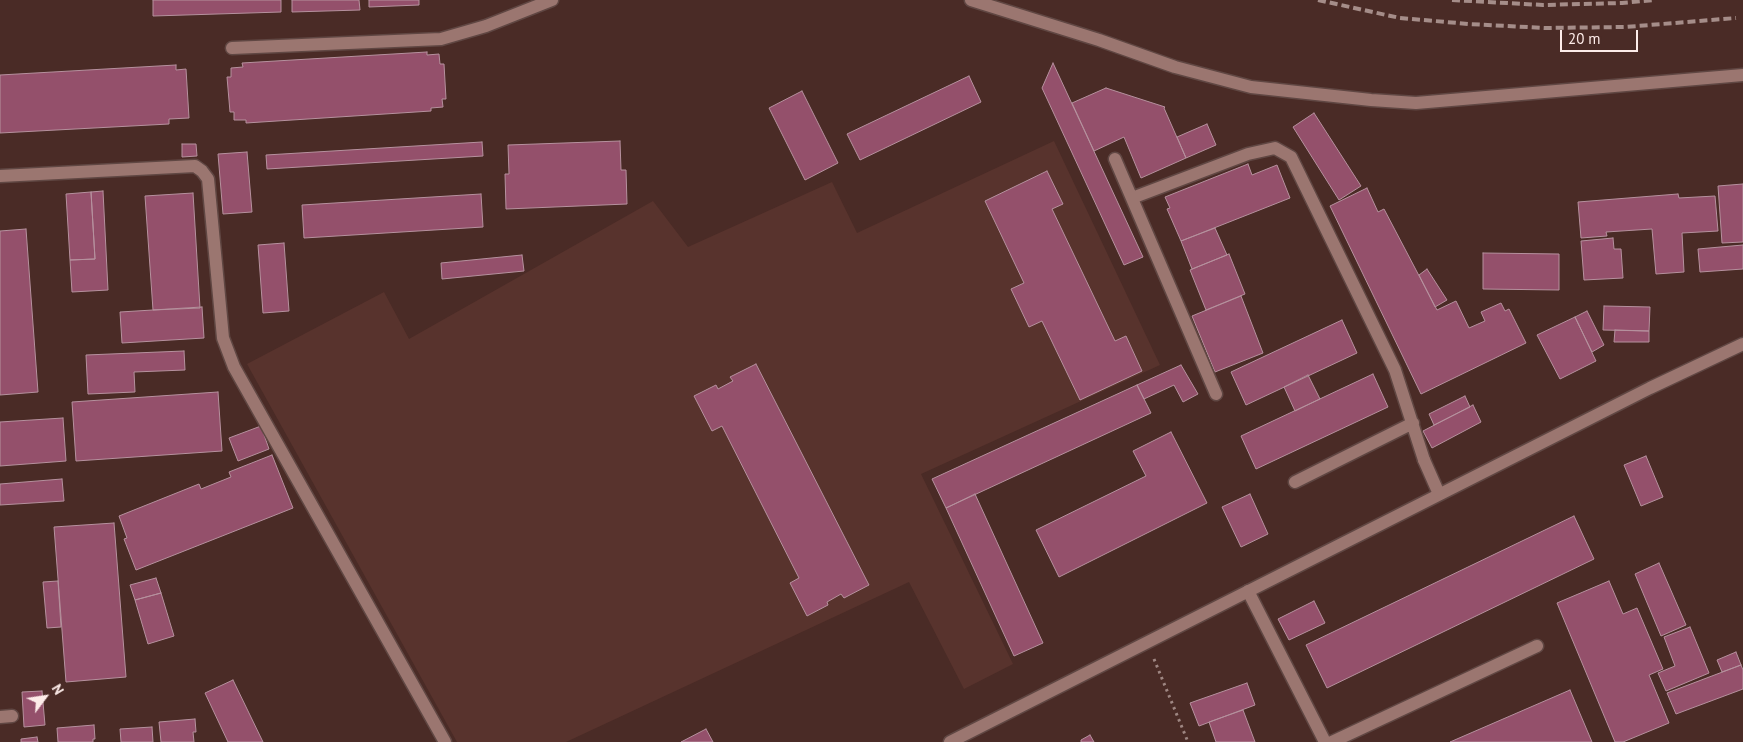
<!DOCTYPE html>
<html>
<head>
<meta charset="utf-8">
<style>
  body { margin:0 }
  #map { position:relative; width:1743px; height:742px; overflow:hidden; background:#4a2b26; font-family:"PT Sans",sans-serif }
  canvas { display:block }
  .north { position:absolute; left:20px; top:672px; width:50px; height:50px; -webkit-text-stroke:4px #4a2b26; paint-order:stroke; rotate:59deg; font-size:14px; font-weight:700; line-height:20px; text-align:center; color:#fdece9 }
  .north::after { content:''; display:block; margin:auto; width:18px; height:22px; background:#fdece9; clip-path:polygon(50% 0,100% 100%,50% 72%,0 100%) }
  .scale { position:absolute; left:1560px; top:30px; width:78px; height:22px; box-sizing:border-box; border:2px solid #fdece9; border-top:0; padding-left:6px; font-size:15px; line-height:18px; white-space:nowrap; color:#fdece9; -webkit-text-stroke:4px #4a2b26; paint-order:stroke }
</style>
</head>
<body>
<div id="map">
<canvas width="1743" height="742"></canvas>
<div class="north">N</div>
<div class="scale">20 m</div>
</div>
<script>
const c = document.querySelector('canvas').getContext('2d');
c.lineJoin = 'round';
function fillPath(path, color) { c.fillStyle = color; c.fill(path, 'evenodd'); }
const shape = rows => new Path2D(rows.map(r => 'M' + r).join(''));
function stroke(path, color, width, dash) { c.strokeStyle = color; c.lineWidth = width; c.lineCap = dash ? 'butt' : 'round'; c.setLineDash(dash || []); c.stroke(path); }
const built = shape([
  [1054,141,1160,365,921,474,1013,664,964,689,909,582,566,742,457,742,247,364,384,292,409,339,653,201,688,247,832,182,857,233]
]);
const building = shape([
  [153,0,281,0,281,12,153,16,153,0],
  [292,0,359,0,360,10,292,12,292,0],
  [369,0,419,0,419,5,369,7,369,0],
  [427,52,427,55,439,54,440,64,444,64,446,99,442,99,443,107,431,108,431,111,246,123,246,120,234,120,234,112,230,112,227,77,231,77,231,68,243,67,242,63,427,52],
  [1053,63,1143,257,1124,265,1042,88,1053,63],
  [176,65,176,70,186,69,189,118,169,119,169,124,0,133,0,75,176,65],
  [969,76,981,102,860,160,847,134,969,76],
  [1106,88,1165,107,1164,108,1186,158,1141,178,1124,137,1094,151,1072,103,1106,88],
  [802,91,838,163,805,180,769,108,802,91],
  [1314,113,1361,186,1339,200,1293,127,1314,113],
  [1207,124,1216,145,1186,158,1177,137,1207,124],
  [620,141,621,170,626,170,627,204,506,209,505,174,509,174,508,145,620,141],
  [482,142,483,156,267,169,266,155,482,142],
  [182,144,196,144,197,156,182,157,182,144],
  [247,152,252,212,223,214,218,154,247,152],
  [1248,164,1252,175,1277,165,1290,198,1181,241,1167,209,1170,208,1165,197,1248,164],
  [1047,171,1063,204,1052,209,1115,341,1126,336,1142,371,1080,400,1042,321,1029,327,1011,289,1024,283,985,201,1047,171],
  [1743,184,1743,242,1722,243,1718,186,1743,184],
  [1367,188,1378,212,1384,209,1437,310,1456,301,1469,328,1485,321,1481,312,1501,303,1505,311,1509,309,1526,343,1421,394,1330,206,1367,188],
  [103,191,108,290,72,292,70,260,95,259,91,192,103,191],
  [91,192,95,259,70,260,66,194,91,192],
  [193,193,200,308,153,310,145,196,193,193],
  [481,194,483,227,304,238,302,205,481,194],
  [1678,194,1679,198,1715,196,1718,231,1682,233,1684,272,1656,274,1652,229,1606,232,1607,236,1581,238,1578,202,1678,194],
  [1215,228,1227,255,1192,269,1181,241,1215,228],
  [26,229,38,392,0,395,0,231,26,229],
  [1613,238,1614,249,1621,249,1623,278,1584,280,1581,241,1613,238],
  [284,243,289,311,263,313,258,245,284,243],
  [1743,245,1743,269,1700,272,1698,249,1743,245],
  [1483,253,1559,254,1559,290,1483,289,1483,253],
  [1229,254,1245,294,1206,310,1190,270,1229,254],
  [522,255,524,271,442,279,441,263,522,255],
  [1427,269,1447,300,1435,307,1419,275,1427,269],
  [1241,296,1263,353,1215,372,1192,316,1241,296],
  [1604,306,1650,307,1649,331,1603,330,1604,306],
  [202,307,204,338,122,343,120,312,202,307],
  [1587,311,1604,345,1592,352,1575,317,1587,311],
  [1575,317,1596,361,1560,379,1537,335,1575,317],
  [1342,320,1357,353,1246,405,1231,372,1342,320],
  [1615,330,1649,331,1649,342,1614,342,1615,330],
  [184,351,185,370,134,372,135,392,88,394,86,355,184,351],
  [756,364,869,585,844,598,841,594,827,602,828,605,807,616,790,583,799,578,722,426,712,431,694,396,716,385,718,389,733,381,730,377,756,364],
  [1181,365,1198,394,1183,402,1174,385,1144,399,1137,385,1181,365],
  [1373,374,1388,407,1256,469,1241,436,1373,374],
  [1308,375,1320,399,1295,411,1284,387,1308,375],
  [1137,385,1151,413,946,508,932,479,1137,385],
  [218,392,222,451,76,461,72,402,218,392],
  [1465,396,1470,407,1434,425,1429,414,1465,396],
  [1473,405,1481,422,1432,448,1423,431,1473,405],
  [63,418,66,461,0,466,0,422,63,418],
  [261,426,269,449,238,461,229,438,261,426],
  [1171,432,1207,503,1059,577,1036,530,1146,476,1133,451,1171,432],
  [272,455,293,508,136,570,124,539,127,538,119,516,199,484,201,489,231,477,229,472,272,455],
  [1646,456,1663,497,1641,506,1624,465,1646,456],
  [62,479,64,501,0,505,0,484,62,479],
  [975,494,1043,643,1014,656,946,508,975,494],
  [1250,494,1268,534,1241,547,1222,507,1250,494],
  [1574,516,1594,559,1327,688,1306,645,1574,516],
  [114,523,126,677,66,682,54,527,114,523],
  [1659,563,1686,625,1661,636,1635,574,1659,563],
  [156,578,161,593,135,600,130,585,156,578],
  [58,581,61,627,47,628,43,582,58,581],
  [1609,581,1623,614,1637,608,1663,669,1649,675,1669,723,1623,742,1615,742,1557,603,1609,581],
  [161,593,174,636,148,644,135,600,161,593],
  [1314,601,1325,623,1289,640,1278,619,1314,601],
  [1690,627,1709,673,1666,691,1658,673,1675,666,1664,637,1690,627],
  [1736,652,1741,665,1722,672,1717,660,1736,652],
  [1741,665,1743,670,1743,689,1676,714,1667,693,1741,665],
  [233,680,263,742,228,742,205,693,233,680],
  [1247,683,1255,705,1199,726,1190,703,1247,683],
  [1570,690,1592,742,1450,742,1570,690],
  [42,691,45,725,24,727,22,692,42,691],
  [1243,710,1255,742,1216,742,1209,722,1243,710],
  [195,719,196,732,193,732,194,742,161,742,159,722,195,719],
  [94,725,95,739,93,739,93,742,58,742,57,728,94,725],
  [152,727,153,742,121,742,120,729,152,727],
  [706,729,713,742,681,742,706,729],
  [1090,735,1094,742,1081,742,1081,740,1090,735],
  [37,737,38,742,21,742,21,739,37,737]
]);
const path = shape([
  [1154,659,1188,742]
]);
const service = shape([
  [1115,159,1216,394],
  [1132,198,1248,154,1275,148,1291,157,1395,370,1424,460],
  [1295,482,1413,423],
  [1248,591,1325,742],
  [1332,742,1537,646]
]);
const minor = shape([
  [971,0,1099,40,1175,67,1251,87,1371,100,1416,103,1743,75],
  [232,48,441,39,486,26,552,0],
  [0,176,195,166,202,171,208,179,223,338,234,367,445,742],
  [1424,460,1439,494],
  [0,717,12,716],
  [950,742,1650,388,1743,344]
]);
const rail = shape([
  [1318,0,1400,18,1469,24,1545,28,1625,27,1736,18],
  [1452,0,1543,5,1622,3,1654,0]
]);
fillPath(built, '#58332d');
fillPath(building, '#94506b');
stroke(building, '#b6919e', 1);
stroke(service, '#604743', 15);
stroke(minor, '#604743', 15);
stroke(path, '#9e8682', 3, [2.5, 4]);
stroke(service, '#9b7670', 12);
stroke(minor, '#9b7670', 12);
stroke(rail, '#a58d89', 4, [8, 4]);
</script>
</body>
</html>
